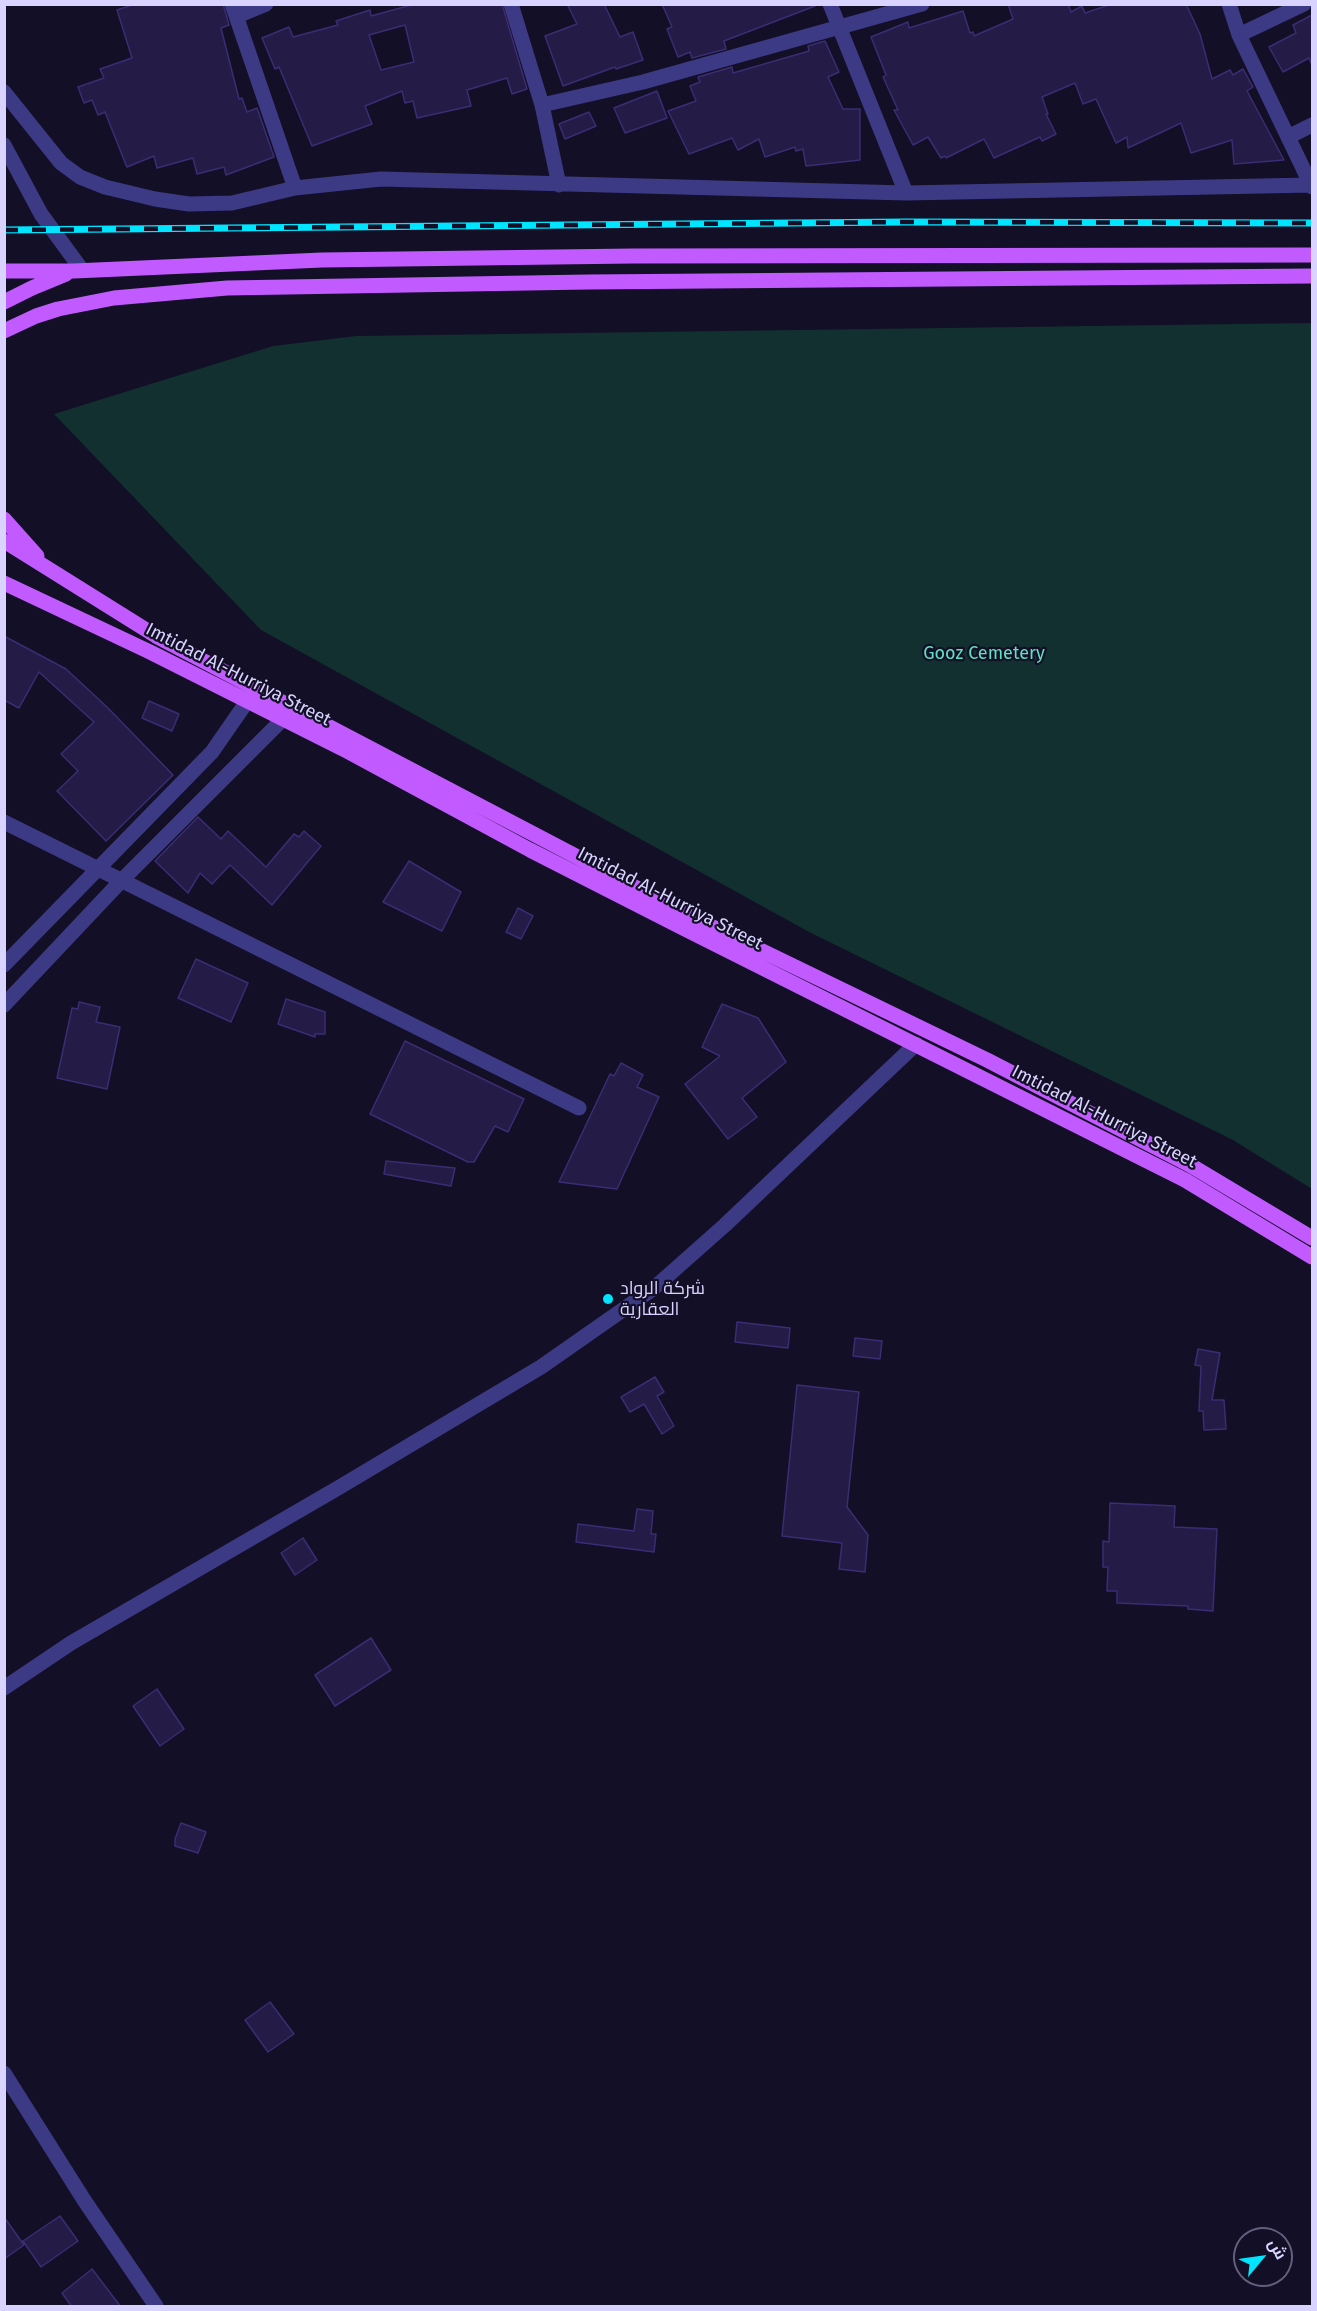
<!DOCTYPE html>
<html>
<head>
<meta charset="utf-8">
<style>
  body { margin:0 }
  #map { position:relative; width:1317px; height:2311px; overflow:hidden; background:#130f26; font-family:"Fira Sans",Cairo,sans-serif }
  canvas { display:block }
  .frame { position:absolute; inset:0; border:6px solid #d9d4ff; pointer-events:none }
  .north { position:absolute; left:1233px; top:2227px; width:60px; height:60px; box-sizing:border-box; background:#130f26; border:2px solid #625e7d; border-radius:50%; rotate:61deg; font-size:16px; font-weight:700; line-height:24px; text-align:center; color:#d9d4ff }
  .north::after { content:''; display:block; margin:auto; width:21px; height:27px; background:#00e5ff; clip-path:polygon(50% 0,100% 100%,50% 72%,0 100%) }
</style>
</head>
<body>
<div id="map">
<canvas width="1317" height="2311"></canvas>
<div class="frame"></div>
<div class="north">ش</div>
</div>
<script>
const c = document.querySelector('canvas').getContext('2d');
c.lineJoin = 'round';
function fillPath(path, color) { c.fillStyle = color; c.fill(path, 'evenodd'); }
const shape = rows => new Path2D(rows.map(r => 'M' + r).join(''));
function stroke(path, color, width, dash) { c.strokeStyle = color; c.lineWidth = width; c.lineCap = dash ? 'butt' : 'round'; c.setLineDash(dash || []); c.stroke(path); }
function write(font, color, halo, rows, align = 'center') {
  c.font = font + ' "Fira Sans",Cairo,sans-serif'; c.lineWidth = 4.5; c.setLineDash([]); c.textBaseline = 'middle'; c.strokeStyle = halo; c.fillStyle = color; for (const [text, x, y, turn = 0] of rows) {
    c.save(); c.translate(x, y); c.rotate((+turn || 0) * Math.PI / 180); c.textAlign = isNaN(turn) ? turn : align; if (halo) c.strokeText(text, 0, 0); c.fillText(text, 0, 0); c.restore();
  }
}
const green = shape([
  [1312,323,1312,1189,1233,1140,811,933,261,630,54,414,273,346,356,336]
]);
const building = shape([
  [135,4,223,4,229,25,221,28,239,99,242,98,247,112,257,108,274,157,226,175,224,167,197,174,193,158,157,168,154,156,127,167,126,165,105,112,98,115,92,100,84,103,78,87,104,78,100,69,132,58,117,10,135,4],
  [415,4,502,4,527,89,512,94,507,78,467,90,471,106,417,118,413,101,405,103,402,91,365,106,372,124,312,146,279,67,275,69,262,38,289,27,293,37,338,25,336,21,370,10,371,16,415,4],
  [405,25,414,62,381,70,369,35,405,25],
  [567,4,604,4,620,37,633,32,643,60,616,69,615,67,563,86,545,36,577,24,567,4],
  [662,4,815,4,815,6,724,41,726,49,692,58,690,52,678,57,667,29,672,27,662,4],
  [1008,4,1068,4,1071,12,1082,6,1085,13,1112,4,1186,4,1200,34,1212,79,1230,70,1233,75,1243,69,1253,87,1247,91,1284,160,1234,164,1232,140,1191,153,1181,123,1128,148,1127,137,1116,143,1096,99,1083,104,1075,83,1042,97,1048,114,1046,114,1056,134,1042,141,1040,137,994,158,984,139,946,158,945,156,941,158,928,137,913,145,894,110,898,110,883,77,886,75,871,37,908,22,909,28,963,11,970,33,973,32,974,36,1013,19,1008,4],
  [1312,15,1312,65,1309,58,1283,72,1269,47,1296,33,1293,25,1312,15],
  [825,41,839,72,828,77,843,109,860,109,860,160,806,166,803,149,796,151,795,147,765,157,759,139,738,150,732,138,689,154,668,111,696,101,690,86,700,82,698,77,732,67,733,73,809,51,808,46,825,41],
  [657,91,667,118,625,133,614,108,657,91],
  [589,112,596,126,565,139,559,124,589,112],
  [4,636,66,669,108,708,173,775,106,841,57,791,78,771,61,754,94,722,39,672,19,708,4,700,4,636],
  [149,701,179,714,172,731,142,718,149,701],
  [198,817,221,839,228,831,266,867,294,834,299,837,304,831,321,846,272,905,230,865,212,884,200,873,188,893,155,861,198,817],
  [409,861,461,892,442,931,383,902,409,861],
  [518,908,533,916,521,939,506,932,518,908],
  [196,959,248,983,231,1022,178,998,196,959],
  [286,999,325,1012,325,1034,315,1034,315,1037,278,1024,286,999],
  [79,1002,100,1007,96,1022,120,1027,107,1089,57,1078,72,1008,78,1009,79,1002],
  [722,1004,758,1018,786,1062,742,1098,757,1117,728,1139,685,1084,720,1056,702,1047,722,1004],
  [405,1041,524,1099,508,1132,495,1126,474,1162,468,1162,370,1114,405,1041],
  [621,1063,643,1075,637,1087,659,1097,617,1189,559,1182,610,1074,614,1076,621,1063],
  [386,1161,455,1168,451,1186,384,1174,386,1161],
  [737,1322,790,1328,788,1348,735,1342,737,1322],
  [855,1338,882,1341,880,1359,853,1356,855,1338],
  [1198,1349,1220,1353,1212,1400,1224,1400,1226,1429,1204,1430,1203,1411,1199,1411,1201,1366,1195,1365,1198,1349],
  [655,1377,664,1392,657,1396,674,1426,662,1434,644,1404,630,1412,621,1397,655,1377],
  [797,1385,859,1392,847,1507,868,1535,865,1572,839,1569,842,1543,782,1536,797,1385],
  [1110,1503,1175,1506,1174,1527,1217,1529,1213,1611,1188,1609,1188,1606,1117,1603,1117,1591,1107,1591,1108,1567,1103,1567,1103,1541,1109,1542,1110,1503],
  [637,1509,653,1511,651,1534,656,1534,654,1552,576,1542,578,1524,634,1531,637,1509],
  [303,1538,317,1560,295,1575,281,1553,303,1538],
  [371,1638,391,1670,335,1706,315,1675,371,1638],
  [157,1689,184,1729,160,1746,133,1706,157,1689],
  [181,1823,206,1832,198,1853,175,1846,175,1839,181,1823],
  [270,2002,294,2034,268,2052,245,2020,270,2002],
  [60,2216,78,2241,41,2267,23,2241,60,2216],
  [4,2217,24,2245,4,2259,4,2217],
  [92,2269,121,2307,72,2307,62,2293,92,2269]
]);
const minor = shape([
  [232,4,295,188],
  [511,4,542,105,559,185],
  [830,4,906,193],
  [1229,4,1239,35,1312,187],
  [237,16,266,4],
  [1239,35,1304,4],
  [4,92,61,163,80,177,105,187,155,199,189,204,232,203,295,188,381,179,906,193,1312,185],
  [542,105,643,82,922,4],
  [1288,137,1312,125],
  [4,145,41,214,82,270],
  [4,822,579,1108],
  [4,965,212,752,255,690],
  [4,1005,122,880,291,711],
  [4,1688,71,1643,338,1488,541,1367,654,1288,725,1225,916,1044],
  [4,2073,84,2200,156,2306]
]);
const major = shape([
  [4,271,74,271,322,260,633,256,1312,255],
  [4,302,32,288,66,274],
  [4,331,36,316,58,309,114,298,227,288,588,282,1312,276],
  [4,519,37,556],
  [4,541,156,636,688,915,987,1060,1190,1165,1312,1238],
  [4,583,150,652,343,749,530,850,683,928,1185,1180,1312,1257]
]);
const rail = shape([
  [4,230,905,222,1312,223]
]);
const markers = [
  [608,1299,6,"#00e5ff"]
];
const parkNames = [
  ["Gooz Cemetery",984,654]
];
const streetNames = [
  ["Imtidad Al-Hurriya Street",238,675,27],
  ["Imtidad Al-Hurriya Street",670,899,27],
  ["Imtidad Al-Hurriya Street",1104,1117,27]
];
const poiNames = [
  ["شركة الرواد",620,1289],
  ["العقارية",620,1310]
];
fillPath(green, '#12302f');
fillPath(building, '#241b47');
stroke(building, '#3b2d73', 1.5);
stroke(minor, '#3d3a85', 15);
stroke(major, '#c25bff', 15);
stroke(rail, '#00e5ff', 7);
stroke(rail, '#130f26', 4.5, [14]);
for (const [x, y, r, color] of markers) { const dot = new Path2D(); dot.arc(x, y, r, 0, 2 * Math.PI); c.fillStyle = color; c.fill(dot); stroke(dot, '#130f26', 2); }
write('18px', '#5fe0c0', '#130f26', parkNames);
write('18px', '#d9d4ff', '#130f26', streetNames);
write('18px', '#d9d4ff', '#130f26', poiNames, 'left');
</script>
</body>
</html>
